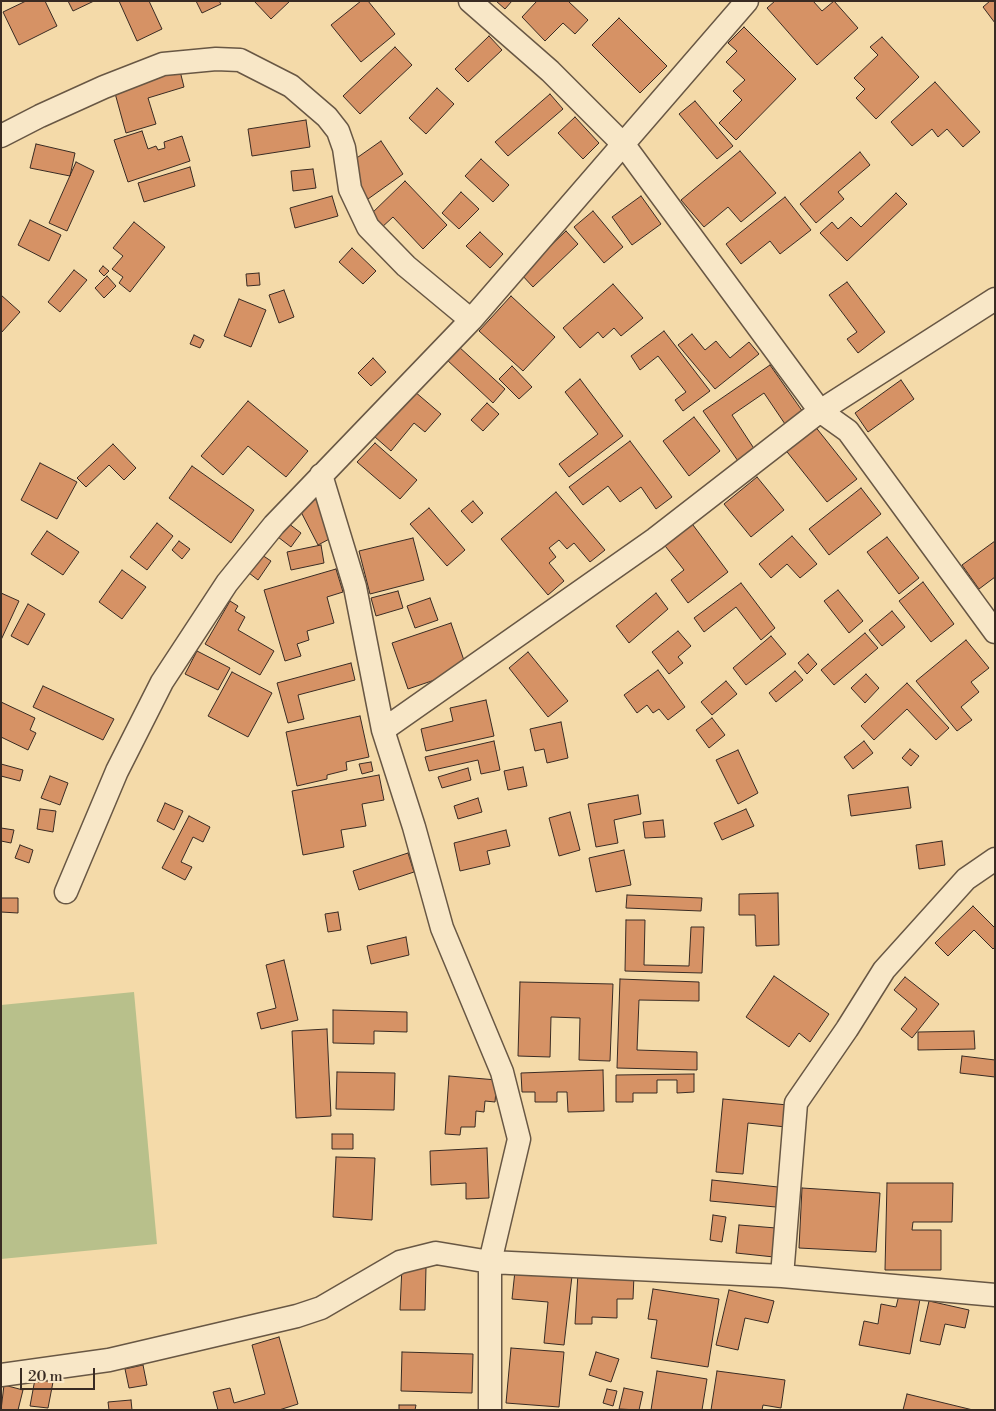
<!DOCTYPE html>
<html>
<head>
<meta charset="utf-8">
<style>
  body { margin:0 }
  #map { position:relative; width:996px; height:1411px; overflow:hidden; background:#f4daa9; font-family:"Libre Bodoni",serif }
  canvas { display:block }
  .frame { position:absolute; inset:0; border:2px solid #392b23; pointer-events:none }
  .scale { position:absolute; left:20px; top:1368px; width:75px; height:22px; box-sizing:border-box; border:2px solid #392b23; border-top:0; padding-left:6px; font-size:15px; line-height:18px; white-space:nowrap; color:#392b23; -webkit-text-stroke:4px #f8e7c7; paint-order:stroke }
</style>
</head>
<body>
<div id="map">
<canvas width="996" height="1411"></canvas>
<div class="frame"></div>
<div class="scale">20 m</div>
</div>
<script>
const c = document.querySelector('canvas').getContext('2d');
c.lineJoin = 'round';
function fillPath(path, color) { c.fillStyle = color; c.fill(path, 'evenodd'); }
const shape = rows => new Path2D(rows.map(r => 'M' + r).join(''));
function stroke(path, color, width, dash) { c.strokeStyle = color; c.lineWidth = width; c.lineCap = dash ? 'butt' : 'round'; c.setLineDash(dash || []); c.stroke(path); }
const green = shape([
  [134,992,157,1244,1,1259,1,1005]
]);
const building = shape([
  [26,1,45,1,57,26,19,45,3,12,26,1],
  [68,1,94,1,73,11,68,1],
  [119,1,149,1,162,29,137,41,119,1],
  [196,1,219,1,221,4,202,13,196,1],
  [254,1,290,1,271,19,254,1],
  [361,1,368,1,395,34,361,62,331,25,361,1],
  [496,1,512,1,505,9,496,1],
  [537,1,568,1,588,20,575,34,563,23,545,41,522,17,537,1],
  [775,1,813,1,822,11,834,1,858,28,817,65,767,8,775,1],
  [990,1,995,1,995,23,983,7,990,1],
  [619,18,667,66,640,93,592,45,619,18],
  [744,27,796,79,736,140,719,123,742,100,733,91,745,80,726,62,737,51,728,43,744,27],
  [489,36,502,50,468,82,455,69,489,36],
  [882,37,919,77,876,119,856,98,865,89,854,78,878,55,870,47,882,37],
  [395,47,412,65,360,114,343,96,395,47],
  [179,67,184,87,148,98,156,124,126,133,113,86,179,67],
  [935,82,980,132,963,147,947,129,938,137,932,129,912,146,891,122,935,82],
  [437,88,454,104,426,134,409,118,437,88],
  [550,94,563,109,508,156,495,142,550,94],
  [695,101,733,146,717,159,679,114,695,101],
  [575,117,599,143,583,159,558,133,575,117],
  [306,120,310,147,252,156,248,129,306,120],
  [142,131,148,149,156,146,158,150,165,148,164,142,182,136,190,161,128,182,114,140,142,131],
  [381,141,403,174,368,199,353,178,351,162,381,141],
  [36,144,75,153,70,176,30,168,36,144],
  [740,151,776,193,741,222,728,207,704,227,681,200,740,151],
  [860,152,870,165,838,192,844,199,816,223,800,204,860,152],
  [481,159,509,185,493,202,465,176,481,159],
  [76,162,94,171,67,231,49,223,76,162],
  [190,167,195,186,144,202,138,183,190,167],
  [313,169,316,188,293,191,291,171,313,169],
  [405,181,447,225,423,249,393,217,380,229,368,217,405,181],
  [461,192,479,209,459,229,442,213,461,192],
  [896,193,907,204,847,261,820,233,832,222,838,229,851,217,861,227,896,193],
  [332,196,338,216,295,228,290,208,332,196],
  [641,196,661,224,632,245,612,217,641,196],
  [785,197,811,230,780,254,770,241,741,264,726,244,785,197],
  [593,211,623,247,604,263,574,227,593,211],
  [30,220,61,235,49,261,18,245,30,220],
  [134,222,165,247,130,292,119,283,123,277,112,269,123,256,113,248,134,222],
  [566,231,578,244,533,287,521,274,566,231],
  [480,232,503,254,490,268,466,246,480,232],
  [352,248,376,271,363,284,339,262,352,248],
  [103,266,109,271,104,276,99,271,103,266],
  [74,270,87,280,60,312,48,302,74,270],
  [259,273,260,285,247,286,246,274,259,273],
  [107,276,116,286,104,298,95,288,107,276],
  [847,282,885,332,858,353,847,339,857,332,829,295,847,282],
  [613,284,643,318,621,336,614,328,603,338,598,332,580,348,563,328,613,284],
  [284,290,294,317,279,323,269,295,284,290],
  [1,295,20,312,1,333,1,295],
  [511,296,555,337,523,371,479,331,511,296],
  [239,299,266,310,251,347,224,336,239,299],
  [664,331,710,391,683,411,675,400,686,392,658,356,640,370,631,356,664,331],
  [692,334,705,350,716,341,730,358,749,342,759,354,715,389,678,345,692,334],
  [194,335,204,340,200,348,190,344,194,335],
  [458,346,505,389,493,403,446,359,458,346],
  [373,358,386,372,371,386,358,373,373,358],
  [770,365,803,412,785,424,764,393,732,415,755,450,738,461,703,411,770,365],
  [512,366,532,387,519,399,499,379,512,366],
  [580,379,623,436,569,477,559,464,598,434,565,392,580,379],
  [901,380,914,399,868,432,855,413,901,380],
  [414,391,441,414,425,432,414,423,391,451,375,437,414,391],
  [248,401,308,451,286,477,248,446,223,475,201,456,248,401],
  [487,403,499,414,483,431,471,420,487,403],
  [694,417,720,451,689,476,663,441,694,417],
  [810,420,857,479,827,502,780,443,810,420],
  [630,441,672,497,656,509,641,487,620,502,608,486,583,505,569,487,630,441],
  [375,443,417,480,400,499,357,462,375,443],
  [113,444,136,468,124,480,109,465,86,487,77,478,113,444],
  [40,463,77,482,57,519,21,500,40,463],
  [192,466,254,510,231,543,169,498,192,466],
  [757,477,784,510,751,537,724,504,757,477],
  [861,488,881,514,829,555,809,529,861,488],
  [556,492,605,550,590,562,574,543,567,549,559,540,549,548,556,557,549,563,564,581,548,595,501,539,556,492],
  [315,498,335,536,318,545,299,508,315,498],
  [473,501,483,513,472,523,461,511,473,501],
  [429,508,465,550,447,566,410,524,429,508],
  [690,521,728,572,688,603,671,580,684,570,662,542,690,521],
  [157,523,173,536,147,570,130,557,157,523],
  [288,523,301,533,291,547,278,537,288,523],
  [47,531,79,552,63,575,31,554,47,531],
  [792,536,817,564,800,578,787,564,771,578,759,564,792,536],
  [887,537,919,578,899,594,867,552,887,537],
  [413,538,424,580,370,594,359,551,413,538],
  [179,541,190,549,182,559,172,550,179,541],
  [995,541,995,577,979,589,962,565,995,541],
  [321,545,324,563,291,570,287,552,321,545],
  [262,555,271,561,258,580,249,573,262,555],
  [336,569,343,592,327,597,334,623,307,631,309,640,297,644,301,656,285,661,264,590,336,569],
  [122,570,146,587,122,619,99,602,122,570],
  [923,582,954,624,931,642,899,601,923,582],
  [741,583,775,628,761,640,736,607,704,632,694,618,741,583],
  [838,590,863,621,849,633,824,601,838,590],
  [398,591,403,608,376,616,371,598,398,591],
  [1,593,19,601,1,640,1,593],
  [656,593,668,609,629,643,616,626,656,593],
  [430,598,438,620,415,628,407,606,430,598],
  [230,601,238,606,235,611,245,617,238,630,274,651,260,675,205,644,230,601],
  [28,604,45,614,28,645,11,636,28,604],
  [892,611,905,627,882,646,869,630,892,611],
  [451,623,467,669,408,689,392,643,451,623],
  [678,631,691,646,678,657,683,663,669,674,652,652,678,631],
  [865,633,878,648,834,685,821,670,865,633],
  [771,636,786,654,746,685,733,668,771,636],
  [966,640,989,668,971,682,979,692,961,707,972,720,957,731,916,681,966,640],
  [197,651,230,668,218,690,185,674,197,651],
  [528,652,568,701,548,717,509,668,528,652],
  [808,654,817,664,807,674,798,663,808,654],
  [351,663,355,680,298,695,304,719,288,723,277,683,351,663],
  [658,670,685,707,668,720,659,709,653,713,647,705,637,713,624,695,658,670],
  [795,671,803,680,776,702,769,693,795,671],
  [232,672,272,693,248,737,208,716,232,672],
  [866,674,879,688,865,703,851,688,866,674],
  [726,681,737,694,712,715,701,702,726,681],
  [907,683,949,728,936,740,907,709,874,740,861,726,907,683],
  [43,686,114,719,103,740,33,707,43,686],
  [486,700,494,736,426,751,421,729,453,721,450,708,486,700],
  [1,702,35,718,30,730,36,733,28,750,1,737,1,702],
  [360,716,369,757,346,762,347,770,327,775,327,779,297,786,286,732,360,716],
  [712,718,725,735,709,748,696,730,712,718],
  [561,722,568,758,547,763,544,749,535,751,530,729,561,722],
  [494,741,500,770,481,774,478,760,429,771,425,757,494,741],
  [864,741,873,753,853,769,844,757,864,741],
  [910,749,919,756,911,766,902,758,910,749],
  [738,750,758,793,738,804,716,760,738,750],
  [371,762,373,771,362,774,359,764,371,762],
  [1,764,23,770,20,781,1,776,1,764],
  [523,767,527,786,508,790,504,771,523,767],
  [468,768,471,780,442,788,438,777,468,768],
  [379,775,384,800,362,804,366,826,341,830,344,847,303,855,292,791,379,775],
  [50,776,68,783,60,805,41,798,50,776],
  [908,787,911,808,851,816,848,795,908,787],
  [638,795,641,814,614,820,618,843,596,847,588,804,638,795],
  [478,798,482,812,458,819,454,806,478,798],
  [165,803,183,811,174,830,157,821,165,803],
  [40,809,56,811,53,832,37,829,40,809],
  [746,809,754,826,722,840,714,823,746,809],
  [570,812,580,850,559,856,549,818,570,812],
  [189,816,210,827,203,842,193,837,181,862,192,867,185,880,162,868,189,816],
  [663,820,665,837,645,838,643,822,663,820],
  [1,828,14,830,11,843,1,841,1,828],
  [506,830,510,846,487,851,490,864,460,871,454,843,506,830],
  [942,841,945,865,919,869,916,845,942,841],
  [20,845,33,850,29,863,15,858,20,845],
  [624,850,631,885,596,892,589,858,624,850],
  [408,853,414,872,359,890,353,871,408,853],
  [778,893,779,945,756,946,755,915,739,915,739,894,778,893],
  [627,895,702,898,701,911,626,908,627,895],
  [1,898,18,898,18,913,1,912,1,898],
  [973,906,995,928,995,947,993,949,974,930,948,956,935,943,973,906],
  [338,912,341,930,328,932,325,914,338,912],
  [626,920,645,920,644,965,689,966,691,927,704,927,702,973,625,971,626,920],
  [406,937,409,955,371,964,367,946,406,937],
  [284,960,298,1020,261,1029,257,1013,276,1008,266,965,284,960],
  [774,976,829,1014,810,1042,799,1033,789,1047,746,1017,774,976],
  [905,977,939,1004,912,1038,901,1029,917,1009,894,990,905,977],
  [620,979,699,982,699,1001,639,1000,637,1050,697,1052,697,1070,617,1068,620,979],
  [520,982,613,984,610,1061,579,1060,580,1018,551,1017,550,1057,518,1056,520,982],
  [333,1010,407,1012,407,1032,374,1031,374,1044,333,1043,333,1010],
  [327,1029,331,1116,296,1118,292,1031,327,1029],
  [974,1031,975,1049,918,1050,918,1032,974,1031],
  [962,1056,995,1060,995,1077,960,1073,962,1056],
  [603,1070,604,1111,568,1112,567,1092,557,1092,557,1102,535,1102,535,1092,522,1092,521,1073,603,1070],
  [337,1072,395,1073,394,1110,336,1109,337,1072],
  [694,1074,694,1092,677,1093,677,1080,657,1080,657,1093,633,1093,633,1102,616,1102,616,1075,694,1074],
  [449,1076,497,1080,495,1102,485,1101,484,1112,476,1111,475,1127,461,1127,460,1135,445,1134,449,1076],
  [723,1099,788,1105,786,1127,748,1123,743,1174,716,1172,723,1099],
  [332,1134,353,1134,353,1149,332,1149,332,1134],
  [487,1148,489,1198,466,1199,466,1183,431,1185,430,1151,487,1148],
  [336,1157,375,1158,372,1220,333,1217,336,1157],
  [712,1180,778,1187,776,1207,710,1201,712,1180],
  [887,1183,953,1183,952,1222,913,1222,912,1230,941,1230,941,1270,885,1270,887,1183],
  [802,1188,880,1193,876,1252,799,1248,802,1188],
  [713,1215,726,1217,722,1242,710,1240,713,1215],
  [739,1225,776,1228,774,1257,736,1253,739,1225],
  [402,1266,426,1267,425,1310,400,1310,402,1266],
  [515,1271,572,1276,564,1345,544,1343,548,1302,512,1299,515,1271],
  [578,1273,634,1275,633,1299,617,1299,617,1318,592,1317,592,1324,575,1324,578,1273],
  [653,1289,719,1299,708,1367,651,1358,657,1320,648,1319,653,1289],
  [729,1290,774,1301,768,1323,745,1318,738,1350,716,1345,729,1290],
  [899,1295,920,1299,910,1354,859,1345,864,1321,878,1324,881,1304,896,1307,899,1295],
  [929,1301,969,1310,965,1328,945,1324,940,1345,920,1341,929,1301],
  [279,1337,298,1404,279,1410,218,1410,213,1392,230,1388,234,1403,265,1394,252,1345,279,1337],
  [511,1348,564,1352,559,1407,506,1403,511,1348],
  [402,1352,473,1354,472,1393,401,1391,402,1352],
  [596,1352,619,1359,611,1382,589,1375,596,1352],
  [143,1365,147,1385,129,1388,125,1369,143,1365],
  [657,1371,707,1379,702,1410,651,1410,657,1371],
  [717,1371,785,1380,781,1408,763,1405,762,1410,711,1410,717,1371],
  [35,1379,53,1382,48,1408,30,1406,35,1379],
  [4,1385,23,1390,18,1410,1,1410,4,1385],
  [624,1388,643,1392,639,1410,619,1409,624,1388],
  [607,1389,617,1391,613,1406,603,1403,607,1389],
  [907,1394,973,1410,903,1410,907,1394],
  [131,1400,132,1410,109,1410,108,1402,131,1400],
  [399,1405,416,1405,415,1410,399,1410,399,1405]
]);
const street = shape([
  [470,1,550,71,624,145,820,411,848,431,995,632],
  [1,136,40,116,104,87,163,64,216,59,240,60,291,86,327,117,338,131,344,148,350,189,368,227,406,266,471,320],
  [321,475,355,587,383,730,414,827,442,928,502,1072,519,1139,490,1262,490,1410],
  [383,730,655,539,820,411,995,299],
  [66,892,117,771,162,682,227,583,274,525,471,320,747,1],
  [782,1276,796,1103,847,1029,884,970,966,879,995,859],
  [1,1375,109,1360,297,1316,321,1308,400,1262,436,1253,490,1262,782,1276,995,1295]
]);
fillPath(green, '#b8c08b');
fillPath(building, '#d69265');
stroke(building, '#392b23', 1);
stroke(street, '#685744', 25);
stroke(street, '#f8e7c7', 22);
</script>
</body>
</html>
